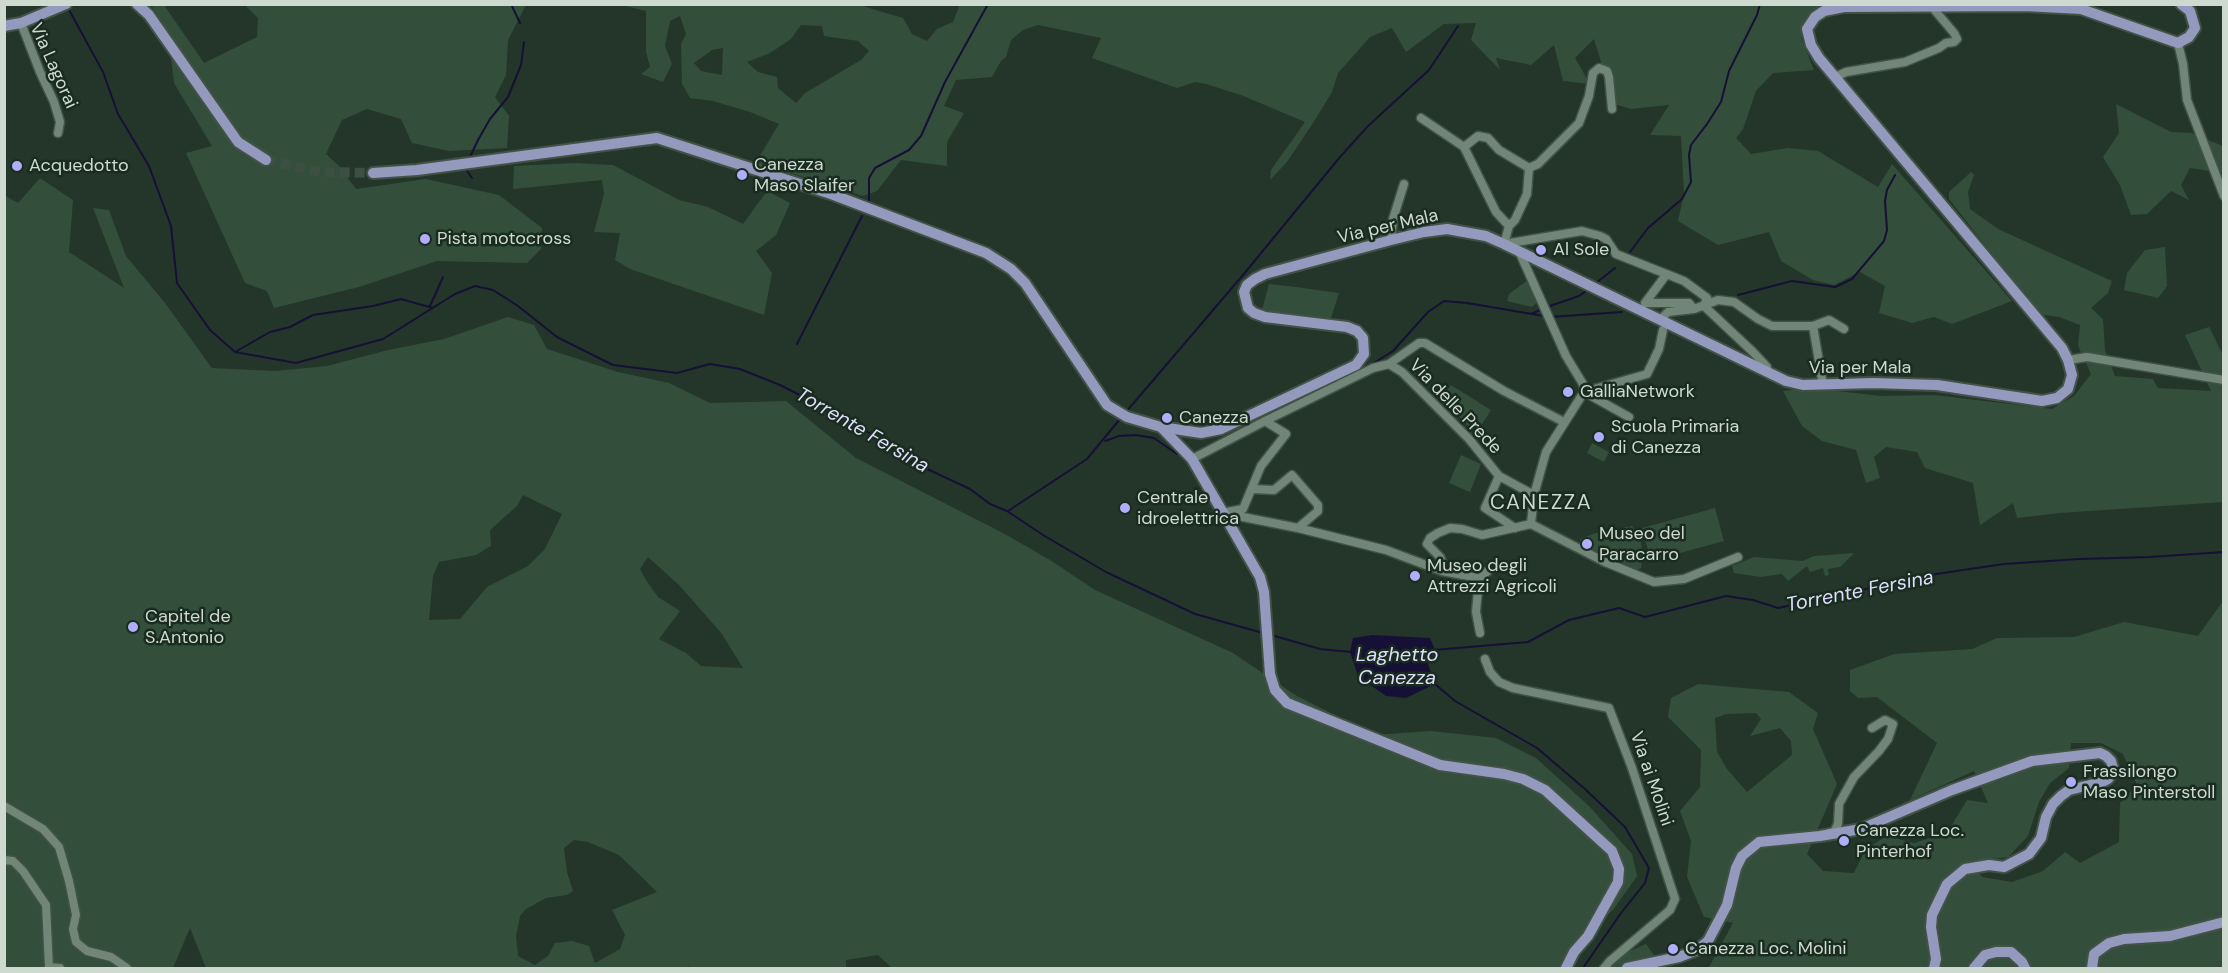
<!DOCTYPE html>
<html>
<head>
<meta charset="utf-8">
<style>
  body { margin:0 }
  #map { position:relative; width:2228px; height:973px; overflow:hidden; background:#233629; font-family:"DM Sans",sans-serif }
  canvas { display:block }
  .frame { position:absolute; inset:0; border:6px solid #ced9d0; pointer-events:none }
</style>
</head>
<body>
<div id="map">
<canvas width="2228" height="973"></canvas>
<div class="frame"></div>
</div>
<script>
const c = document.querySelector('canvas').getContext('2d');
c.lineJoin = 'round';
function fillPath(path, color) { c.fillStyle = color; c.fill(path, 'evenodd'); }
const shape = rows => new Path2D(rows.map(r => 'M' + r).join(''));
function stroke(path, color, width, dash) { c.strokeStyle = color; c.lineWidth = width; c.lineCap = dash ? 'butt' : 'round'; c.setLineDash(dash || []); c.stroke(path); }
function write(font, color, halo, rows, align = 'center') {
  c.font = font + ' "DM Sans",sans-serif'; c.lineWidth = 5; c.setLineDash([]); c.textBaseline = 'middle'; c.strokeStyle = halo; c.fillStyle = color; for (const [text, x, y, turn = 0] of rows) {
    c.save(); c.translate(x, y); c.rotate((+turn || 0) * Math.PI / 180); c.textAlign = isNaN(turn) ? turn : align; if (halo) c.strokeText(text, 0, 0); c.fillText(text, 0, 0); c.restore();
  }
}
const green = shape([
  [960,4,1822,5,1801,38,1814,70,1773,73,1756,91,1743,129,1736,138,1751,154,1788,148,1818,151,1878,187,1892,164,2012,301,1952,324,1934,317,1912,323,1879,313,1885,286,1860,272,1834,285,1813,280,1781,261,1769,232,1718,245,1678,221,1684,194,1681,136,1650,135,1669,105,1631,109,1614,104,1594,39,1575,58,1590,84,1563,81,1554,45,1531,65,1496,58,1500,70,1471,40,1476,23,1444,24,1406,52,1392,28,1370,37,1338,73,1332,92,1315,120,1287,162,1270,180,1271,170,1305,122,1241,95,1206,84,1195,82,1177,88,1092,58,1101,38,1038,25,1023,30,1011,40,1006,57,1001,61,992,77,956,80,944,106,964,113,947,142,947,166,901,160,877,191,863,196,756,162,779,124,750,112,713,101,690,98,682,84,681,44,686,34,680,16,670,21,665,46,672,64,663,82,641,74,650,67,646,52,646,11,622,5,859,5,903,18,912,34,927,41,937,29,953,22],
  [801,25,822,26,824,36,858,41,869,51,861,60,805,93,796,103,778,88,777,77,758,72,747,62,770,53,791,39],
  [723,48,722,75,701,71,694,63,712,50],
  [151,5,164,5,204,63,257,37,258,18,245,5,526,5,508,40,506,75,495,97,509,116,507,148,449,151,412,143,401,119,367,109,342,120,326,154,339,166,356,189,426,179,499,195,542,228,541,249,527,263,437,261,359,287,274,308,267,291,245,283,186,153,212,146,174,83,168,31],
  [2116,104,2171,132,2191,133,2223,146,2223,173,2190,168,2181,185,2189,200,2171,191,2147,214,2131,215,2120,185,2103,157,2119,133],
  [575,163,613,165,679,200,708,207,743,224,767,191,790,203,776,235,756,251,772,273,764,315,630,269,615,260,620,233,594,232,604,194,602,180,513,189,514,166],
  [1971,172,1974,175,1968,192,1970,209,1998,229,2112,281,2108,293,2091,308,2103,319,2105,350,2115,376,2153,379,2158,388,2211,391,2185,335,2209,327,2223,355,2223,502,2060,513,2017,518,2013,503,1980,525,1973,483,1925,468,1917,452,1886,447,1874,457,1880,478,1866,483,1856,450,1822,441,1802,426,1783,391,1811,388,1881,396,1934,395,2052,409,2074,396,2091,374,2078,346,2080,325,2059,317,2039,314,1949,199,1949,192],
  [40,178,73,200,69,252,124,288,93,208,109,210,126,256,165,303,212,368,275,371,327,366,388,350,444,339,508,317,534,325,547,349,618,372,669,383,710,403,786,401,856,458,1003,533,1050,560,1095,590,1233,653,1297,696,1374,735,1431,731,1496,738,1536,758,1589,806,1632,854,1637,876,1613,910,1577,941,1565,968,892,968,878,955,846,960,846,968,690,968,689,966,687,968,206,968,190,928,173,968,5,968,4,195,18,203],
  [523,495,562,514,545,549,528,566,487,587,460,619,429,620,433,576,439,562,476,555,491,546,490,530,517,506],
  [648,557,680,586,722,634,743,668,701,666,686,653,659,639,680,611,658,597,646,580,640,569],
  [574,840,588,842,619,855,657,892,612,910,625,935,620,949,595,963,589,946,572,941,555,943,548,956,535,965,518,956,516,936,520,916,526,909,546,898,567,895,573,891,567,872,564,848],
  [2165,247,2167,286,2158,298,2124,290,2127,273,2145,250],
  [1528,280,1538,301,1532,307,1507,301,1509,294],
  [1269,284,1296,287,1339,293,1331,318,1292,316,1262,310],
  [1451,385,1491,410,1481,426,1478,423,1474,427,1476,429,1470,433,1466,423,1443,402,1443,400,1439,395,1440,393,1444,395],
  [1592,443,1609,452,1604,462,1587,453],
  [1461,455,1481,464,1470,492,1449,483],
  [1715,508,1724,541,1651,561,1642,528],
  [1632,526,1640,538,1643,554,1641,568,1635,571,1582,547,1580,539,1599,532],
  [1854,553,1840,567,1828,569,1829,575,1825,576,1823,568,1810,572,1807,566,1788,581,1782,574,1761,577,1734,573,1732,566,1754,557,1803,561,1814,556],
  [2223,601,2223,968,1704,968,1709,967,1733,923,1704,917,1687,877,1691,841,1680,811,1700,787,1701,750,1668,717,1671,698,1698,684,1789,692,1818,713,1813,729,1837,784,1807,854,1823,871,1854,873,1865,850,1886,836,1914,843,1947,833,1967,800,1988,803,1974,771,1910,800,1937,743,1877,697,1858,698,1850,691,1850,670,1894,654,1972,649,1997,638,2074,637,2124,622,2198,636],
  [1756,713,1761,719,1750,736,1780,728,1791,741,1792,755,1747,792,1727,769,1717,752,1715,718,1726,714],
  [2071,743,2101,743,2123,754,2137,785,2120,803,2119,842,2080,863,2065,852,2043,871,2012,882,1982,877,1970,862,2008,857,2028,836,2039,802,2050,783,2069,768],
  [1646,944,1663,968,1606,968,1610,960]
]);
const water = shape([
  [1372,635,1430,638,1435,650,1427,661,1435,684,1406,698,1386,696,1358,676,1350,652,1353,638]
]);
const stream = shape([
  [511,4,520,23],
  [68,8,103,72,118,114,149,166,171,226,177,283,210,330,235,352,296,363,383,339,455,294,475,286,493,290,518,306,557,337,613,365,677,373,710,364,740,369,780,385,853,422,910,461,970,489,990,504,1007,511,1043,535,1106,572,1195,614,1263,633],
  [470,157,478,140,490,119,508,97,521,65,524,42],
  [467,171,472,178],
  [869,201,869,178,875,168,909,150,921,136,945,82,988,4],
  [1630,252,1648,228,1682,199,1691,182,1689,155,1691,145,1707,124,1721,102,1729,71,1757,15,1760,4],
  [1596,283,1615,268],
  [1738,295,1792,281,1835,287,1852,279,1884,241,1887,230,1885,201,1887,190,1895,175],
  [430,306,443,277],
  [1547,307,1579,296,1586,291],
  [1660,308,1672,307],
  [1531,314,1542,309],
  [1550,317,1622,312],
  [797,344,862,216],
  [235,352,270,332,290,327,313,315,373,306,401,299,433,308],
  [1372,364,1393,351,1428,312,1444,301,1467,303,1544,316],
  [1289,405,1300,399],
  [1126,412,1243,275,1340,157,1368,126,1429,70,1458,26],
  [1105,441,1119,436,1135,435,1154,438,1177,454],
  [1198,451,1251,424],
  [1008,511,1087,459,1120,419],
  [1271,635,1320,649,1351,652],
  [1434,650,1528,642,1569,620,1619,608,1645,617,1726,596,1753,600,1778,608,1936,574,2004,564,2079,559,2150,557,2224,552],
  [1435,684,1455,701,1537,748,1585,789,1625,827,1649,868,1645,883,1621,913,1583,968]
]);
const majorTunnel = shape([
  [266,160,320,172,373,173]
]);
const minor = shape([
  [21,23,40,72,54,102,60,122,58,133],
  [2178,43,2183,64,2187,100,2224,196],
  [1835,77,1846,72,1905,62,1939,48,1946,43,1954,42,1957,39,1954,33,1932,7],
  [1421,118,1464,147],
  [1529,168,1499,150,1488,138,1478,136,1464,147,1496,212,1509,226,1504,244,1582,231,1600,236,1606,239,1616,254,1684,281,1707,298,1704,306],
  [1509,226,1515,220,1527,194,1529,168,1538,164,1579,123,1589,96,1593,73,1599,68,1607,71,1609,77,1612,109],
  [1391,240,1393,219,1404,184],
  [1519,251,1566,356,1583,384,1584,392,1546,452,1534,495,1531,524],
  [1645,303,1666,275],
  [1647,303,1689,303,1694,309,1718,300,1734,302,1758,319,1772,326,1813,326],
  [1704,306,1753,352,1767,367,1766,372],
  [1664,316,1668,312,1694,309],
  [2068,360,2087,357,2224,380],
  [1389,364,1419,343,1425,343,1504,391,1564,422],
  [1823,385,1813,326,1829,320,1844,329],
  [1584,392,1647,374,1659,349,1663,330],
  [1584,392,1629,417],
  [1192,459,1265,421,1373,368,1389,364,1402,372,1469,439,1499,476,1534,495],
  [1499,476,1485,508,1515,528],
  [1252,489,1274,490,1292,475,1318,505,1318,511,1298,528],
  [1227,512,1243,509,1261,466,1286,434,1265,421],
  [1223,513,1298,528,1386,550,1442,571,1479,578,1488,571],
  [1531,524,1605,562,1654,582,1684,579,1738,557],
  [1442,571,1444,566,1440,557,1427,544,1430,538,1438,533,1450,528,1462,529,1482,535,1531,524],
  [1479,578,1476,612,1480,633],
  [1485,659,1490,672,1499,682,1513,688,1609,708,1632,768,1675,899,1670,910,1610,961,1604,968],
  [4,806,43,829,59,847,69,881,76,915,73,929,76,942,87,951,111,957,127,968],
  [1829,833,1834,832,1838,824,1839,804,1854,777,1879,751,1888,739,1893,724,1885,720,1872,728],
  [4,860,13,861,23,871,46,905,49,967,60,968]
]);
const major = shape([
  [137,4,149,15,238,142,266,160],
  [4,26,21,23,66,4],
  [373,173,417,170,657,138,831,194,986,253,1011,269,1025,283,1107,405,1127,417,1161,427,1201,433,1221,429,1356,365,1364,354,1363,338,1357,331,1347,327,1265,317,1254,313,1248,308,1244,292,1247,285,1255,279,1265,274,1391,240,1424,232,1447,229,1486,236,1504,244,1786,381,1803,385,1873,383,1937,385,2042,401,2057,398,2068,389,2072,375,2068,360,2062,348,1819,58,1811,45,1807,29,1815,17,1824,11,1844,7,2025,6,2081,9,2178,43,2189,37,2195,28,2190,11,2181,4],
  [1162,428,1192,459,1260,577,1264,592,1270,674,1275,690,1287,703,1440,765,1504,774,1523,779,1545,790,1612,851,1619,869,1618,882,1588,936,1574,952,1566,968],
  [1627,968,1679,957,1697,950,1708,941,1727,905,1736,868,1742,856,1759,842,1820,836,1861,829,1952,790,2032,761,2100,753,2106,756,2111,761,2113,768,2112,774,2108,779,2102,782,2069,790,2061,796,2053,804,2046,817,2041,838,2029,854,2004,867,1989,865,1965,869,1947,884,1932,915,1931,927,1936,959,1934,968],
  [1974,968,1985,955,1996,952,2011,952,2022,962,2025,968],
  [2092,968,2094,954,2109,943,2124,939,2170,936,2224,922]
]);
const markers = [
  [17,166,6,"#b0aefa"],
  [742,175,6,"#b0aefa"],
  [425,239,6,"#b0aefa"],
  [1541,250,6,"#b0aefa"],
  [1568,392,6,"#b0aefa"],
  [1167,418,6,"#b0aefa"],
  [1599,437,6,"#b0aefa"],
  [1125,508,6,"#b0aefa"],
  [1587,544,6,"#b0aefa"],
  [1415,576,6,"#b0aefa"],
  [133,627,6,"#b0aefa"],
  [2071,782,6,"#b0aefa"],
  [1844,841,6,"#b0aefa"],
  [1673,949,6,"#b0aefa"]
];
const streetNames = [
  ["Via Lagorai",53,66,66],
  ["Via per Mala",1388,227,-13],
  ["Via per Mala",1860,368],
  ["Via delle Prede",1455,407,46],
  ["Via ai Molini",1651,779,71]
];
const poiNames = [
  ["Canezza",754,165],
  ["Maso Slaifer",754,186],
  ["Acquedotto",29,166],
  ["Pista motocross",437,239],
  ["Al Sole",1553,250],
  ["GalliaNetwork",1580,392],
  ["Canezza",1179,418],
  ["Scuola Primaria",1611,427],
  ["di Canezza",1611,448],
  ["Centrale",1137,498],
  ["idroelettrica",1137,519],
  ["Museo del",1599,534],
  ["Paracarro",1599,555],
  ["Museo degli",1427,566],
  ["Attrezzi Agricoli",1427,587],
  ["Capitel de",145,617],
  ["S.Antonio",145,638],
  ["Frassilongo",2083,772],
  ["Maso Pinterstoll",2083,793],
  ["Canezza Loc.",1856,831],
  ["Pinterhof",1856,852],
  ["Canezza Loc. Molini",1685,949]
];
const waterNames = [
  ["Torrente Fersina",862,431,30],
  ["Torrente Fersina",1860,592,-11],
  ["Laghetto",1397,656],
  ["Canezza",1397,679]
];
const quarterNames = [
  ["CANEZZA",1541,503]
];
fillPath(green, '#334f3b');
fillPath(water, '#161037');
stroke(stream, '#161037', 2);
stroke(majorTunnel, '#3d4e42', 10, [10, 5]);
stroke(minor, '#425246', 11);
stroke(major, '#425246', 14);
stroke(minor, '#718676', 8);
stroke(major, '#949abd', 10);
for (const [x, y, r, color] of markers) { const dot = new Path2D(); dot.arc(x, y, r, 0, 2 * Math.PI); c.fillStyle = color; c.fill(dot); stroke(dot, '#192c1f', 2); }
write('18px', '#ced9d0', '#192c1f', streetNames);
write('18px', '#ced9d0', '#192c1f', poiNames, 'left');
write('italic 20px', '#dedefc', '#192c1f', waterNames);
c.letterSpacing = '1.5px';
write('21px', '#ced9d0', '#192c1f', quarterNames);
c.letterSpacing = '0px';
</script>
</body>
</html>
